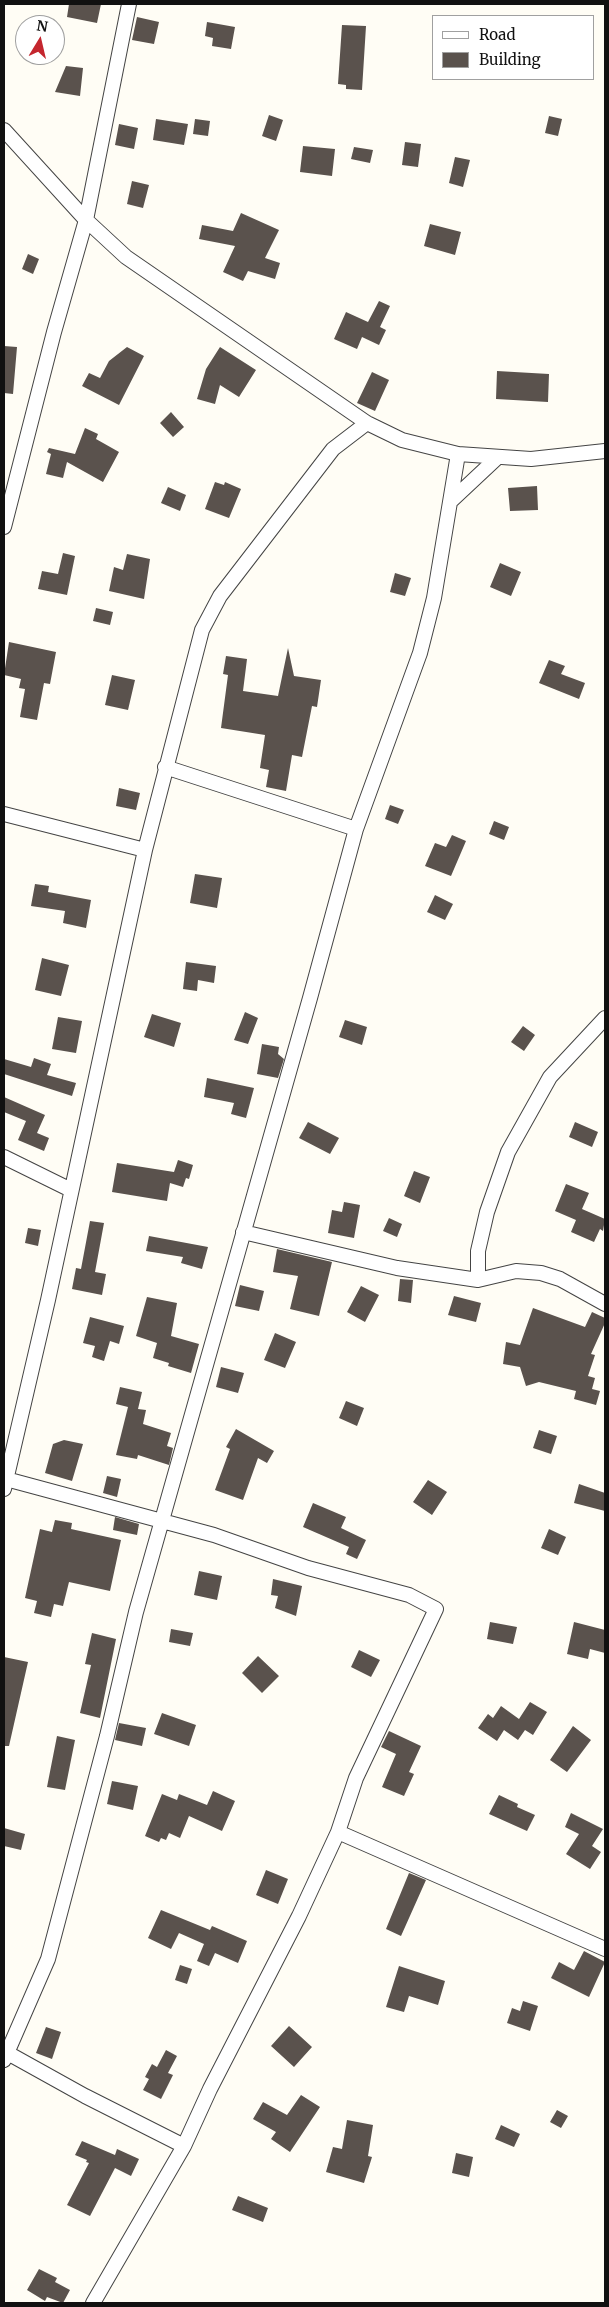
<!DOCTYPE html>
<html>
<head>
<meta charset="utf-8">
<style>
  body { margin:0 }
  #map { position:relative; width:609px; height:2307px; overflow:hidden; background:#fffdf5; font-family:Merriweather,serif }
  canvas { display:block }
  .frame { position:absolute; inset:0; border:5px solid #111; pointer-events:none }
  .legend { position:absolute; left:432px; top:15px; width:162px; height:65px; box-sizing:border-box; background:#fff; border:1px solid #a0a0a0; margin:0; padding:6px 9px; list-style:none; font-size:15px; color:#111 }
  .legend li { display:flex; align-items:center; gap:10px; height:25px }
  .legend b { width:25px; border:1px solid #a0a0a0 }
  .north { position:absolute; left:15px; top:15px; width:50px; height:50px; box-sizing:border-box; background:#fff; border:1px solid #a0a0a0; border-radius:50%; rotate:9deg; font-size:14px; font-weight:700; line-height:20px; text-align:center; color:#111 }
  .north::after { content:''; display:block; margin:auto; width:18px; height:22px; background:#c4262e; clip-path:polygon(50% 0,100% 100%,50% 72%,0 100%) }
</style>
</head>
<body>
<div id="map">
<canvas width="609" height="2307"></canvas>
<div class="frame"></div>
<ul class="legend">
<li><b style="height:6px;background:#fff"></b>Road</li>
<li><b style="height:14px;background:#5a524d"></b>Building</li>
</ul>
<div class="north">N</div>
</div>
<script>
const c = document.querySelector('canvas').getContext('2d');
c.lineJoin = 'round';
function fillPath(path, color) { c.fillStyle = color; c.fill(path, 'evenodd'); }
const shape = rows => new Path2D(rows.map(r => 'M' + r).join(''));
function stroke(path, color, width, dash) { c.strokeStyle = color; c.lineWidth = width; c.lineCap = dash ? 'butt' : 'round'; c.setLineDash(dash || []); c.stroke(path); }
const building = shape([
  [69,4,101,4,97,23,67,17],
  [137,17,159,22,154,44,132,40],
  [207,22,235,27,231,49,212,46,213,38,205,36],
  [342,25,366,26,362,90,346,89,346,85,338,84],
  [66,66,83,68,80,96,55,92],
  [269,115,283,120,276,141,262,136],
  [549,116,562,119,558,136,545,133],
  [156,119,188,124,184,145,153,140],
  [195,119,210,121,208,136,193,134],
  [119,124,138,128,134,149,115,145],
  [405,142,421,144,418,167,402,165],
  [303,146,335,149,332,176,300,172],
  [354,147,373,150,370,163,351,159],
  [455,157,470,160,463,187,449,183],
  [132,181,149,185,143,208,127,204],
  [241,213,279,230,265,258,280,263,275,279,248,271,243,281,223,272,235,246,199,239,202,225,233,231],
  [430,224,461,232,455,255,424,246],
  [28,254,39,259,33,274,22,269],
  [379,301,390,306,380,327,386,330,379,345,362,337,357,349,334,339,346,312,368,322],
  [4,346,17,347,13,394,4,393],
  [127,347,144,356,119,405,82,386,89,373,100,378,109,361],
  [220,347,256,370,239,397,220,385,215,404,197,399,206,369],
  [497,371,549,374,548,402,496,399],
  [372,372,389,380,375,411,357,403],
  [171,412,184,427,173,437,160,423],
  [85,428,98,434,96,439,119,452,103,482,67,462,63,478,46,474,51,454,47,452,49,448,75,454],
  [215,482,224,485,225,482,241,489,229,518,205,509],
  [537,486,538,510,510,511,508,488],
  [168,487,186,495,180,511,161,503],
  [63,553,75,556,67,595,38,589,42,571,58,574],
  [127,554,150,559,144,599,109,591,114,567,123,570],
  [500,563,521,572,511,596,490,587],
  [395,573,411,578,405,596,390,592],
  [96,608,113,612,110,625,93,621],
  [9,642,56,652,50,684,44,683,37,720,20,717,25,689,19,688,21,679,4,675],
  [288,648,294,676,321,680,317,707,312,706,302,757,292,755,286,791,266,787,269,770,260,768,265,735,221,728,228,675,223,674,226,656,247,659,243,691,278,696],
  [549,660,565,666,561,674,585,683,579,699,539,683],
  [112,675,135,680,128,710,105,705],
  [119,788,140,793,136,810,116,806],
  [390,805,404,810,398,824,385,819],
  [494,821,509,827,504,840,489,834],
  [452,835,466,841,451,876,425,866,435,843,446,847],
  [195,874,222,878,217,908,190,903],
  [35,884,49,886,48,892,91,900,86,928,63,923,65,911,31,906],
  [435,895,453,904,445,920,427,912],
  [42,958,69,965,61,996,35,990],
  [186,962,216,966,214,983,198,980,197,991,183,989],
  [245,1012,258,1018,248,1044,234,1040],
  [152,1014,181,1023,174,1047,144,1037],
  [58,1017,82,1021,76,1053,52,1049],
  [345,1020,367,1027,362,1045,339,1037],
  [523,1026,535,1035,524,1051,511,1042],
  [262,1044,279,1047,278,1054,284,1059,278,1078,257,1074],
  [34,1058,51,1064,47,1075,76,1083,72,1096,4,1074,4,1059,31,1067],
  [207,1078,254,1088,246,1118,231,1114,234,1103,204,1097],
  [4,1097,45,1115,37,1133,49,1138,44,1151,18,1140,26,1121,4,1112],
  [308,1122,339,1138,330,1154,299,1138],
  [575,1122,598,1132,592,1147,569,1137],
  [178,1160,193,1165,189,1179,186,1178,183,1187,170,1183,167,1201,112,1192,117,1163,174,1172],
  [414,1171,430,1177,420,1203,404,1196],
  [566,1184,589,1193,582,1209,605,1219,603,1231,600,1229,594,1242,571,1232,576,1220,555,1211],
  [344,1202,360,1205,354,1238,328,1233,332,1210,342,1212],
  [389,1218,402,1224,397,1237,383,1231],
  [90,1221,104,1223,95,1272,106,1274,102,1295,72,1289,76,1268,81,1269],
  [28,1228,41,1230,38,1246,25,1243],
  [149,1236,208,1247,202,1269,181,1263,183,1257,146,1251],
  [277,1249,332,1262,319,1316,290,1309,298,1276,273,1272],
  [400,1279,413,1280,411,1303,398,1301],
  [240,1285,264,1291,259,1311,235,1306],
  [361,1286,379,1295,365,1322,347,1312],
  [454,1296,481,1303,476,1322,448,1315],
  [147,1297,177,1303,171,1336,199,1344,191,1373,168,1366,169,1363,153,1358,157,1343,136,1336],
  [533,1308,585,1327,592,1312,605,1318,605,1323,591,1354,595,1355,588,1376,595,1378,592,1389,600,1391,596,1405,574,1399,576,1391,539,1382,526,1386,520,1367,503,1364,506,1342,520,1345],
  [90,1317,124,1326,119,1344,110,1341,104,1361,92,1357,95,1346,83,1343],
  [275,1333,296,1342,285,1368,264,1360],
  [221,1367,244,1373,238,1393,216,1387],
  [120,1387,142,1392,138,1409,146,1410,143,1424,171,1433,167,1446,173,1448,169,1465,138,1455,137,1459,116,1455,128,1407,116,1404],
  [346,1401,364,1408,357,1426,339,1418],
  [236,1429,274,1451,267,1463,258,1458,243,1500,215,1490,230,1449,226,1447],
  [539,1430,557,1436,551,1454,533,1448],
  [64,1440,83,1444,72,1481,45,1473,53,1444],
  [107,1476,121,1479,117,1497,103,1493],
  [428,1480,447,1492,432,1515,413,1502],
  [579,1484,605,1493,605,1511,574,1503],
  [313,1503,346,1517,341,1528,366,1540,357,1559,346,1554,349,1547,303,1527],
  [115,1517,139,1524,137,1535,113,1530],
  [55,1520,72,1523,71,1529,121,1540,110,1591,69,1582,63,1606,54,1604,51,1617,34,1613,37,1601,25,1598,40,1529,52,1532],
  [549,1529,566,1537,558,1555,541,1548],
  [199,1571,222,1576,217,1600,194,1595],
  [273,1579,302,1586,296,1616,275,1608,278,1596,271,1595],
  [490,1622,517,1627,513,1644,487,1639],
  [574,1622,605,1630,605,1653,590,1649,588,1659,567,1654],
  [171,1629,193,1633,190,1646,169,1642],
  [92,1633,116,1639,100,1718,80,1713,91,1665,85,1664],
  [359,1650,380,1660,371,1677,351,1667],
  [258,1656,279,1676,262,1693,242,1673],
  [4,1657,28,1662,9,1746,4,1746],
  [530,1702,547,1712,533,1735,525,1730,518,1740,504,1730,497,1741,478,1728,488,1714,493,1718,501,1706,519,1719],
  [162,1713,196,1725,189,1746,154,1734],
  [119,1723,146,1728,142,1746,115,1740],
  [573,1726,591,1740,567,1772,550,1760],
  [389,1731,421,1746,409,1772,414,1774,404,1796,382,1787,396,1754,381,1747],
  [57,1736,75,1740,65,1790,47,1787],
  [112,1781,138,1786,133,1810,107,1804],
  [213,1791,235,1801,222,1831,189,1816,180,1838,169,1833,166,1840,161,1838,159,1842,145,1836,162,1794,177,1800,179,1794,207,1805],
  [499,1795,518,1804,517,1807,535,1815,527,1831,489,1814],
  [571,1813,603,1829,592,1846,601,1852,590,1869,566,1854,579,1834,565,1827],
  [4,1828,25,1834,21,1850,4,1846],
  [266,1870,288,1879,278,1904,256,1895],
  [409,1873,426,1880,401,1936,386,1929],
  [161,1910,210,1930,212,1926,247,1941,238,1963,215,1953,209,1966,197,1961,204,1944,179,1933,171,1949,148,1938],
  [584,1951,605,1962,589,1997,551,1978,559,1962,574,1970],
  [180,1965,192,1969,187,1984,175,1980],
  [399,1966,445,1981,438,2005,409,1996,404,2012,386,2007],
  [523,2001,538,2006,530,2031,507,2023,512,2008,520,2011],
  [289,2026,312,2047,294,2067,271,2046],
  [46,2027,61,2032,52,2059,36,2053],
  [166,2050,177,2056,168,2073,173,2075,161,2099,143,2090,149,2079,145,2077,152,2064,157,2067],
  [301,2095,320,2107,290,2152,271,2139,276,2132,253,2119,263,2102,287,2115],
  [557,2110,568,2116,561,2128,550,2122],
  [347,2120,373,2125,368,2156,372,2157,364,2183,326,2172,333,2147,342,2149],
  [501,2125,520,2134,514,2147,495,2139],
  [82,2141,115,2155,117,2149,139,2159,131,2176,115,2168,90,2216,67,2205,89,2163,86,2162,87,2160,75,2155],
  [456,2153,473,2157,469,2177,452,2173],
  [238,2196,268,2208,263,2222,232,2210],
  [39,2269,57,2278,55,2282,70,2290,63,2303,47,2297,45,2301,27,2290]
]);
const minor = shape([
  [4,130,86,220,126,257,367,423,402,440,458,454,531,459,605,451],
  [451,501,498,457],
  [4,527,54,332,86,220,129,4],
  [165,767,356,829],
  [4,814,145,850],
  [4,1157,71,1190],
  [243,1232,397,1268,478,1280,516,1271,541,1273,560,1279,605,1304],
  [478,1280,478,1251,487,1212,508,1152,550,1077,605,1018],
  [6,1479,214,1535,308,1568,409,1595,436,1609,356,1778,338,1832,299,1916,210,2089,184,2146],
  [4,1489,48,1300,145,850,202,630,220,596,333,449,367,423],
  [338,1832,605,1949],
  [4,2051,85,2096,184,2146,93,2303],
  [4,2060,48,1959,107,1736,136,1612,310,998,356,829,420,653,434,598,458,454]
]);
fillPath(building, '#5a524d');
stroke(minor, '#444', 16);
stroke(minor, '#fff', 14);
</script>
</body>
</html>
